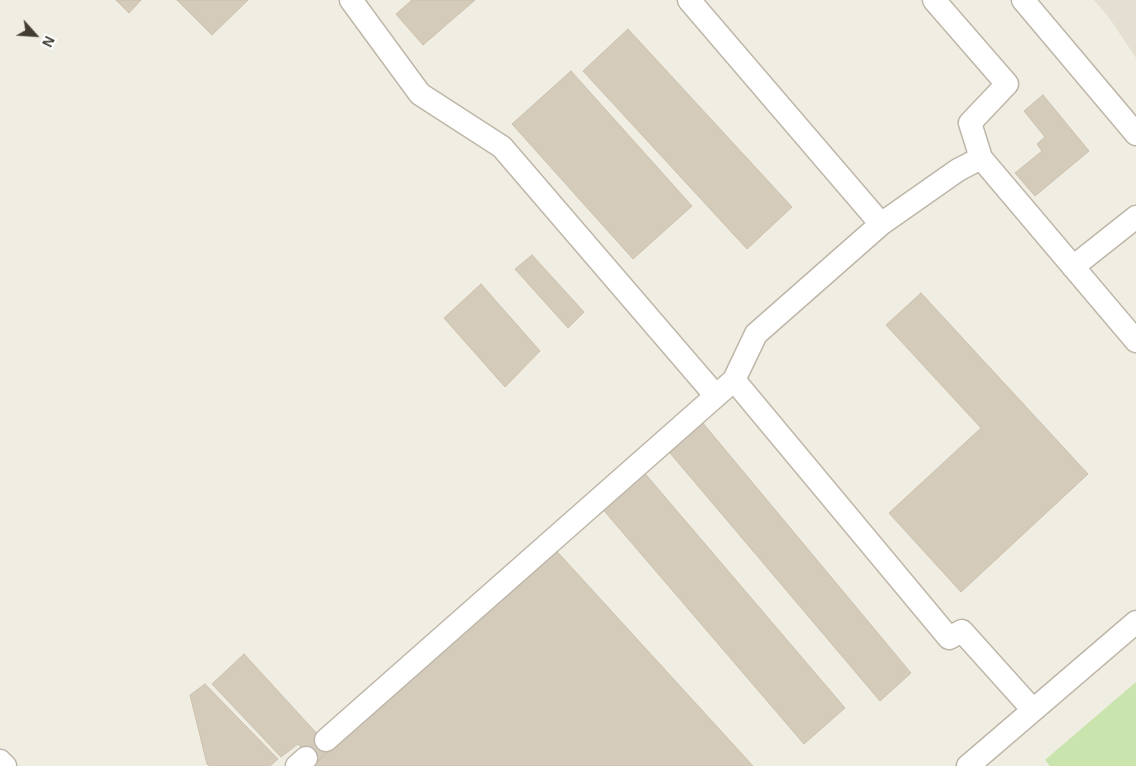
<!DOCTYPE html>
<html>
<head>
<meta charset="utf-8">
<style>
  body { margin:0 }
  #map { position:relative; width:1136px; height:766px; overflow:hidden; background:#f0ede2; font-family:Arial,sans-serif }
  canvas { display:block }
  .north { position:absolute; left:10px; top:10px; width:50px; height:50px; -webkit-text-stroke:4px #fff; paint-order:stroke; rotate:116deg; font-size:14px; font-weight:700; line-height:20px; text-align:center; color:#423c33 }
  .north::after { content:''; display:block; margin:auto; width:18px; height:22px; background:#423c33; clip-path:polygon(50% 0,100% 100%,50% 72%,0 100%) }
</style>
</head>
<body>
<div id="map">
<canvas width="1136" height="766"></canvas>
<div class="north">N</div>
</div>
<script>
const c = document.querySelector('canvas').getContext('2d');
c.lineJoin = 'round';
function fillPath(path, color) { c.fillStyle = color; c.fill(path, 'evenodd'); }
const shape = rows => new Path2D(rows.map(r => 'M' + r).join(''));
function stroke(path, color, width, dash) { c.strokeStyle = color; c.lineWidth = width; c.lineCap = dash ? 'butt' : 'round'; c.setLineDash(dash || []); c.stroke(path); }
const residential = shape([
  [1094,0,1136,0,1136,58,1110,19]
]);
const green = shape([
  [1136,682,1136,766,1050,766,1045,760]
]);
const building = shape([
  [116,0,141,0,129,13,116,0],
  [177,0,248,0,212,35,177,0],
  [412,0,475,0,423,45,396,14,412,0],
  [628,29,792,207,747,249,583,71,628,29],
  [571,71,692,206,633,259,512,124,571,71],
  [1043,95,1089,151,1035,196,1015,173,1042,151,1037,144,1045,137,1024,111,1043,95],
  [532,255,584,312,568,328,515,269,532,255],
  [481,284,540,351,505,387,444,318,481,284],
  [921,293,1088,474,961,592,889,513,981,428,886,325,921,293],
  [702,422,911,673,880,701,670,453,702,422],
  [642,470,845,708,804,744,600,506,642,470],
  [552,546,753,766,312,766,316,763,552,546],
  [244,654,331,749,316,763,298,744,281,757,212,684,244,654],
  [205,684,278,759,270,766,210,766,207,764,190,695,205,684]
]);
const minor = shape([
  [351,0,420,94,502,147,716,396],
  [689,0,881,224],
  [934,0,1007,84,970,123,981,158,1136,341],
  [1023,0,1136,134],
  [1073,267,1136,217],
  [734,380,949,638,962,631,1033,710],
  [326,740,734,380,756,334,881,224,958,170,981,158],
  [0,761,5,766],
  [297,766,306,758],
  [968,766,1136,622]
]);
fillPath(residential, '#e4dfd1');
fillPath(green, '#c9e4ac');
fillPath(building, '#d4cbbb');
stroke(building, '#ccc0ac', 1);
stroke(minor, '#beb7a9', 25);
stroke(minor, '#fff', 22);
</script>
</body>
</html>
